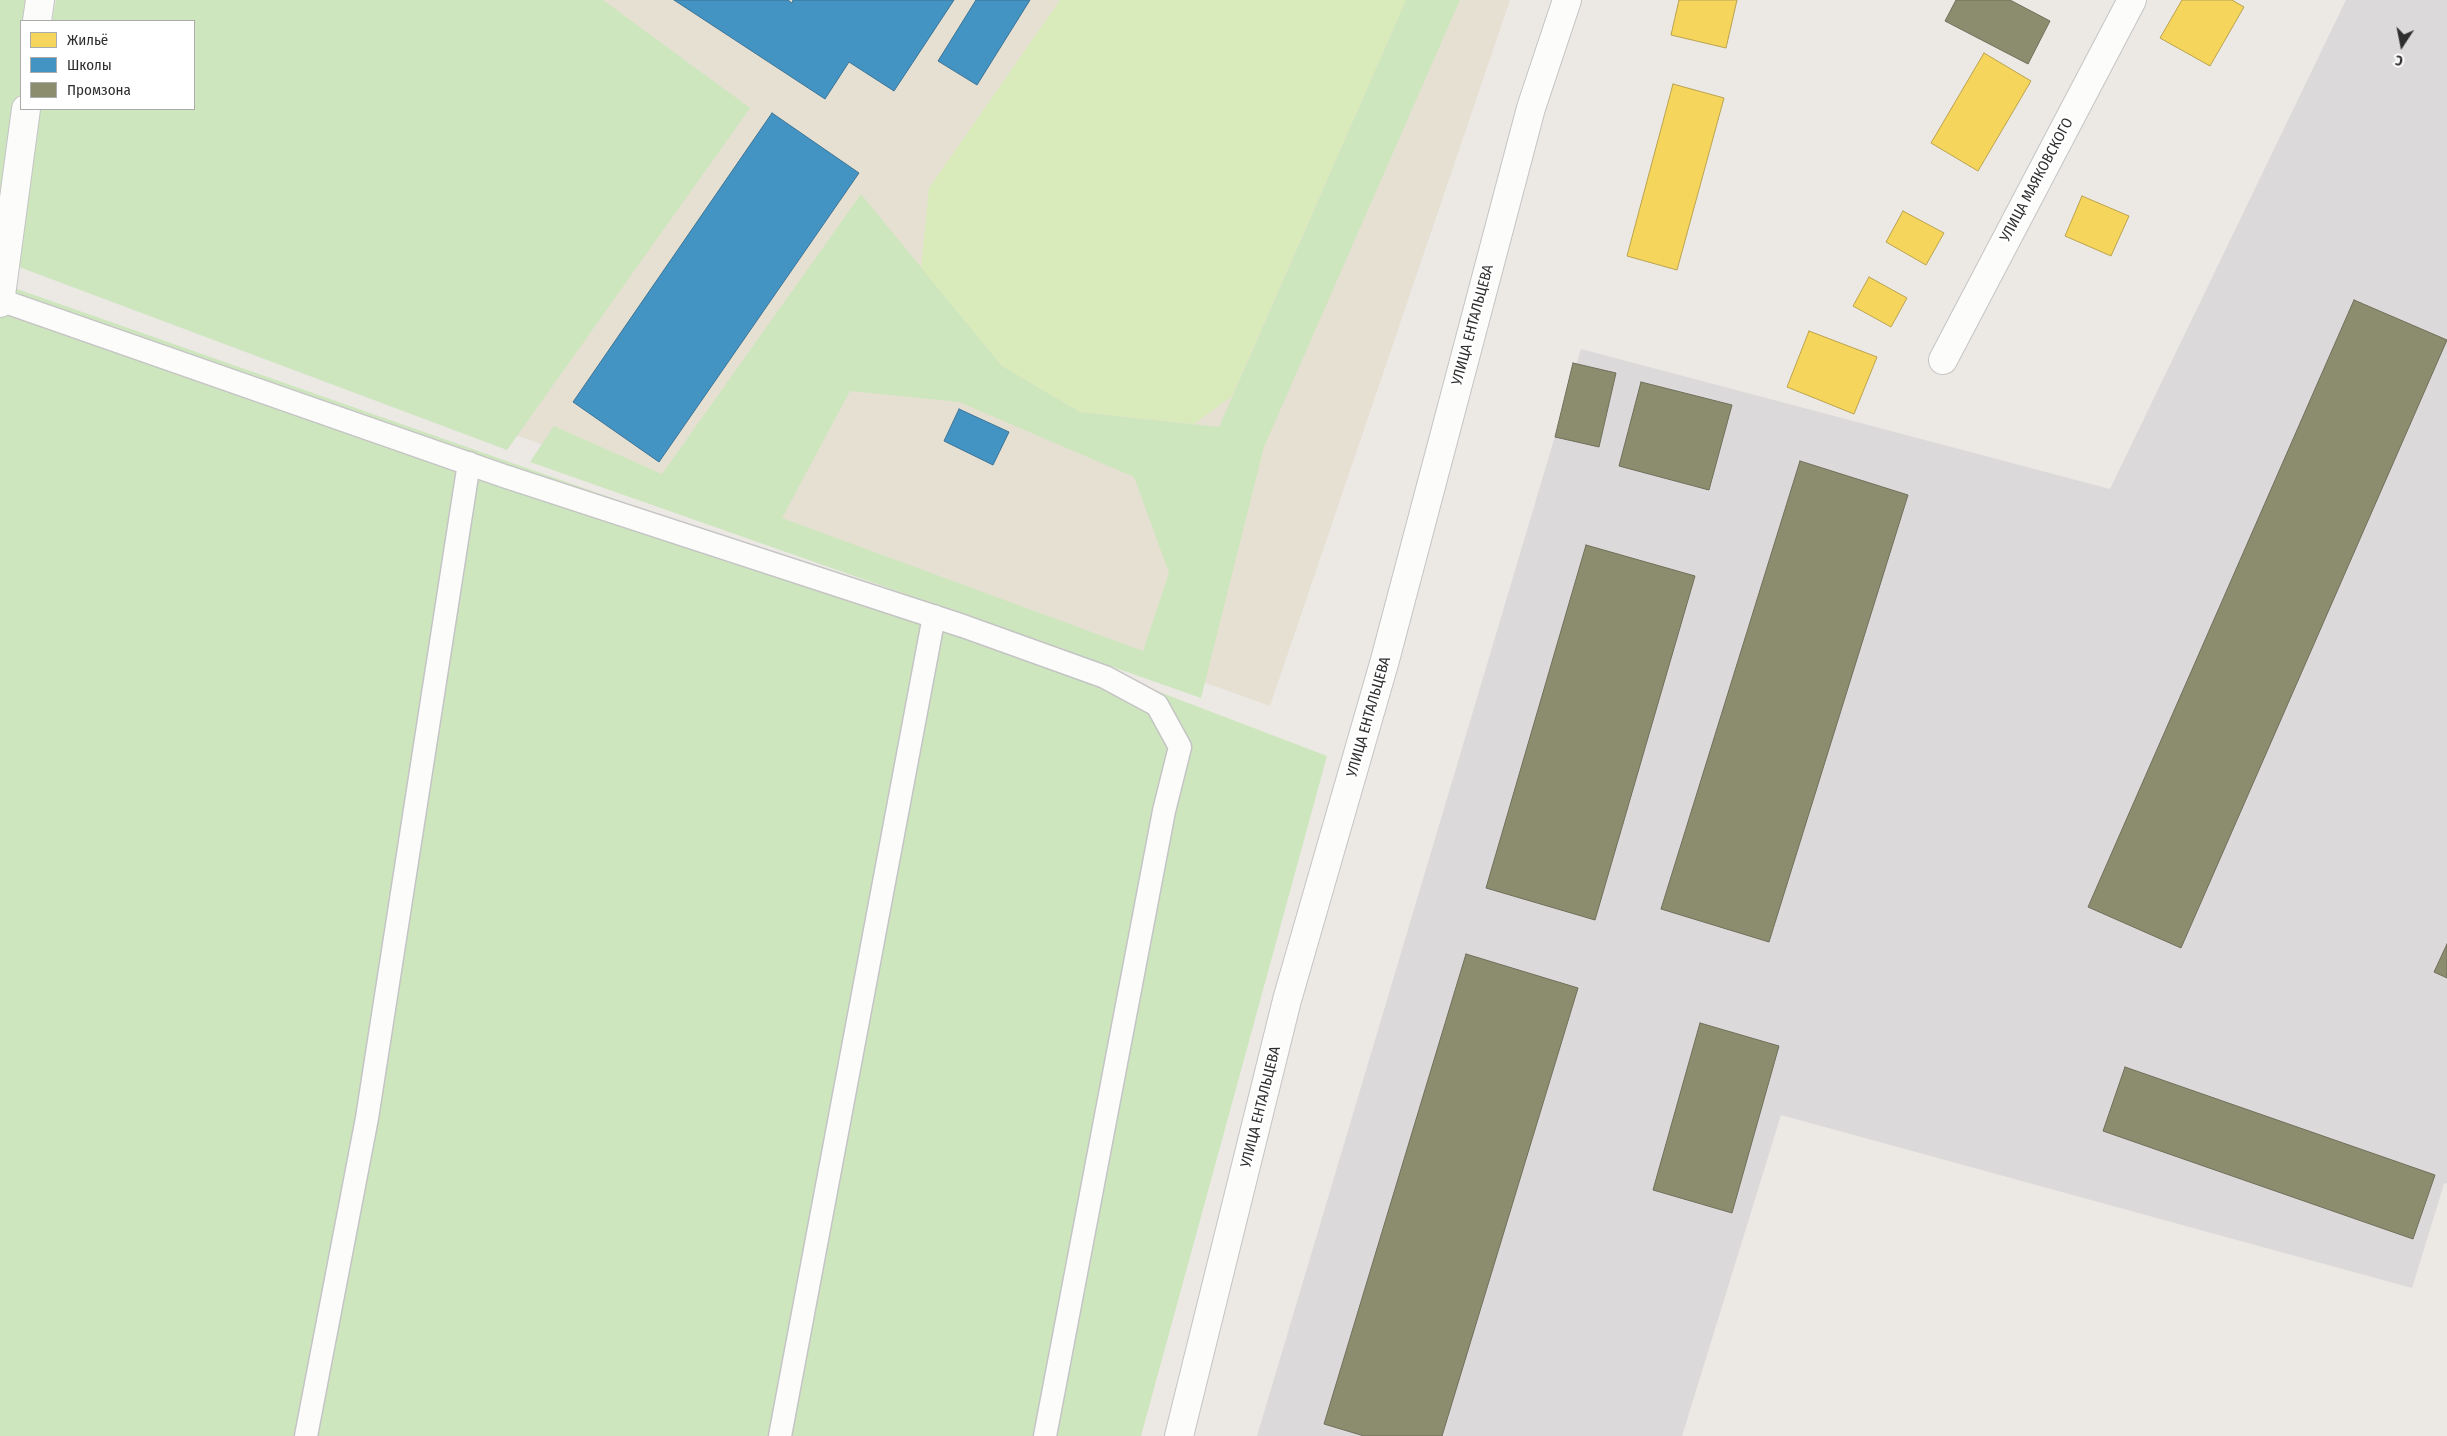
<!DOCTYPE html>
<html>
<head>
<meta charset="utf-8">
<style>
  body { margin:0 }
  #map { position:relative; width:2447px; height:1436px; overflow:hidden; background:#ece8e4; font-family:"Fira Sans Condensed",sans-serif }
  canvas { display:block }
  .legend { position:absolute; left:20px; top:20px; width:175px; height:90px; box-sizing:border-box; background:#fff; border:1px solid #ababab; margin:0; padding:6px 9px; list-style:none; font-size:15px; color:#2e2e2e }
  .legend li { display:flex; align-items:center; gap:10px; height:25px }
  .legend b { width:25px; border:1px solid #ababab }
  .north { position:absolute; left:2377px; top:20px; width:50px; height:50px; -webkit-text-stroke:4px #fff; paint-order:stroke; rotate:191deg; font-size:14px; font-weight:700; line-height:20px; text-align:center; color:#2e2e2e }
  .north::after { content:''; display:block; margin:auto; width:18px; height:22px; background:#2e2e2e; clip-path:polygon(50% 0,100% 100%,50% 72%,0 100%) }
</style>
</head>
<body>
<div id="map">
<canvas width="2447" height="1436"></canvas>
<ul class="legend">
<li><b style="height:14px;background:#f6d55c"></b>Жильё</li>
<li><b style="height:14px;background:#4393c3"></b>Школы</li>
<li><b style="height:14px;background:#8c8c6e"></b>Промзона</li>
</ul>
<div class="north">С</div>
</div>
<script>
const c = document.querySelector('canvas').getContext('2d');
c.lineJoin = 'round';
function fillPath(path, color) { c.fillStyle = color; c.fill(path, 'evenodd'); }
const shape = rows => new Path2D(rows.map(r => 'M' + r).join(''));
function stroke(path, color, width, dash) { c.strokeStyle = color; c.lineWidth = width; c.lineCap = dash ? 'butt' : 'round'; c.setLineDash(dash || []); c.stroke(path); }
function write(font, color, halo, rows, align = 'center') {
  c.font = font + ' "Fira Sans Condensed",sans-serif'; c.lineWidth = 5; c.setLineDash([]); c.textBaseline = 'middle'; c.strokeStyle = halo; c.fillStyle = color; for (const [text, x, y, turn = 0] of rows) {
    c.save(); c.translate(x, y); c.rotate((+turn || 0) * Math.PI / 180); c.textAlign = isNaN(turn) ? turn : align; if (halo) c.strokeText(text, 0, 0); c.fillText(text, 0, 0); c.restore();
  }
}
const industrial = shape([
  [2346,0,2447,0,2447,1183,2444,1184,2412,1288,1781,1115,1682,1436,1257,1436,1581,349,2110,489]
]);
const education = shape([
  [299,0,1510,0,1270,706,109,289]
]);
const green = shape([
  [0,0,42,0,38,21,21,21,21,109,0,242],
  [56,0,603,0,750,108,507,450,11,264,37,109,194,109,194,21,52,21],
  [1406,0,1460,0,1264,447,1201,698,530,462,554,426,662,474,861,194,1002,366,1080,412,1219,427],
  [850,391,959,402,1134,477,1169,573,1143,651,782,518],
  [0,283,1107,672,1327,756,1141,1436,0,1436]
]);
const pitch = shape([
  [1060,0,1406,0,1232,396,1194,424,1080,412,1002,366,921,268,929,188]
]);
const homes = shape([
  [1679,0,1737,0,1726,48,1671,35,1679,0],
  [2182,0,2232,0,2244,7,2210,66,2160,38,2182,0],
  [1984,53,2031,81,1978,171,1931,143,1984,53],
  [1673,84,1724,98,1677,270,1627,256,1673,84],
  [2082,196,2129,216,2111,256,2065,236,2082,196],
  [1903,211,1944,233,1926,265,1886,242,1903,211],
  [1869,277,1907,298,1891,327,1853,306,1869,277],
  [1809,331,1877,357,1854,414,1787,387,1809,331]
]);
const schools = shape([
  [674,0,788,0,792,3,793,0,954,0,894,91,849,62,825,99,674,0],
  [976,0,1030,0,977,85,938,61,976,0],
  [772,113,859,173,659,462,573,402,772,113],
  [959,409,1009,432,993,465,944,441,959,409]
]);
const industry = shape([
  [1956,0,2010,0,2050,21,2028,64,1945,21,1956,0],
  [2354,300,2447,340,2181,948,2088,907,2354,300],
  [1573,363,1616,373,1599,447,1555,437,1573,363],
  [1641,382,1732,405,1709,490,1619,466,1641,382],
  [1800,461,1908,495,1769,942,1661,909,1800,461],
  [1586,545,1695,576,1595,920,1486,888,1586,545],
  [2447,944,2447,978,2434,972,2447,944],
  [1466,954,1578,988,1442,1436,1364,1436,1324,1424,1466,954],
  [1700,1023,1779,1046,1732,1213,1653,1190,1700,1023],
  [2125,1067,2435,1175,2413,1239,2103,1131,2125,1067]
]);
const service = shape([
  [0,300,504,476,963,626,1105,677,1157,705,1180,747,1164,811,1045,1436],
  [306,1436,367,1118,469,463],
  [780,1436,934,616]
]);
const minor = shape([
  [37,21,40,0],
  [0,303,26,109],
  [1943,360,2132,0],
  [1179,1436,1287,1000,1385,660,1531,108,1567,0]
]);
const streetNames = [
  ["УЛИЦА МАЯКОВСКОГО",2037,180,-62],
  ["УЛИЦА ЕНТАЛЬЦЕВА",1473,325,-75],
  ["УЛИЦА ЕНТАЛЬЦЕВА",1369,717,-74],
  ["УЛИЦА ЕНТАЛЬЦЕВА",1261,1107,-76]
];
fillPath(industrial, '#dcd9db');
fillPath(education, '#e6e0d3');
fillPath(green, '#cee6be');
fillPath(pitch, '#d9eabb');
fillPath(homes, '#f6d55c');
stroke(homes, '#baa34e', 1);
fillPath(schools, '#4393c3');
stroke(schools, '#3d7596', 1);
fillPath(industry, '#8c8c6e');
stroke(industry, '#70705b', 1);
stroke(service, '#c5c4c5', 25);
stroke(minor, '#c5c4c5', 30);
stroke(service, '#fcfcfb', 22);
stroke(minor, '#fcfcfb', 28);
write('15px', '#2e2e2e', '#fff', streetNames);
</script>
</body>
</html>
